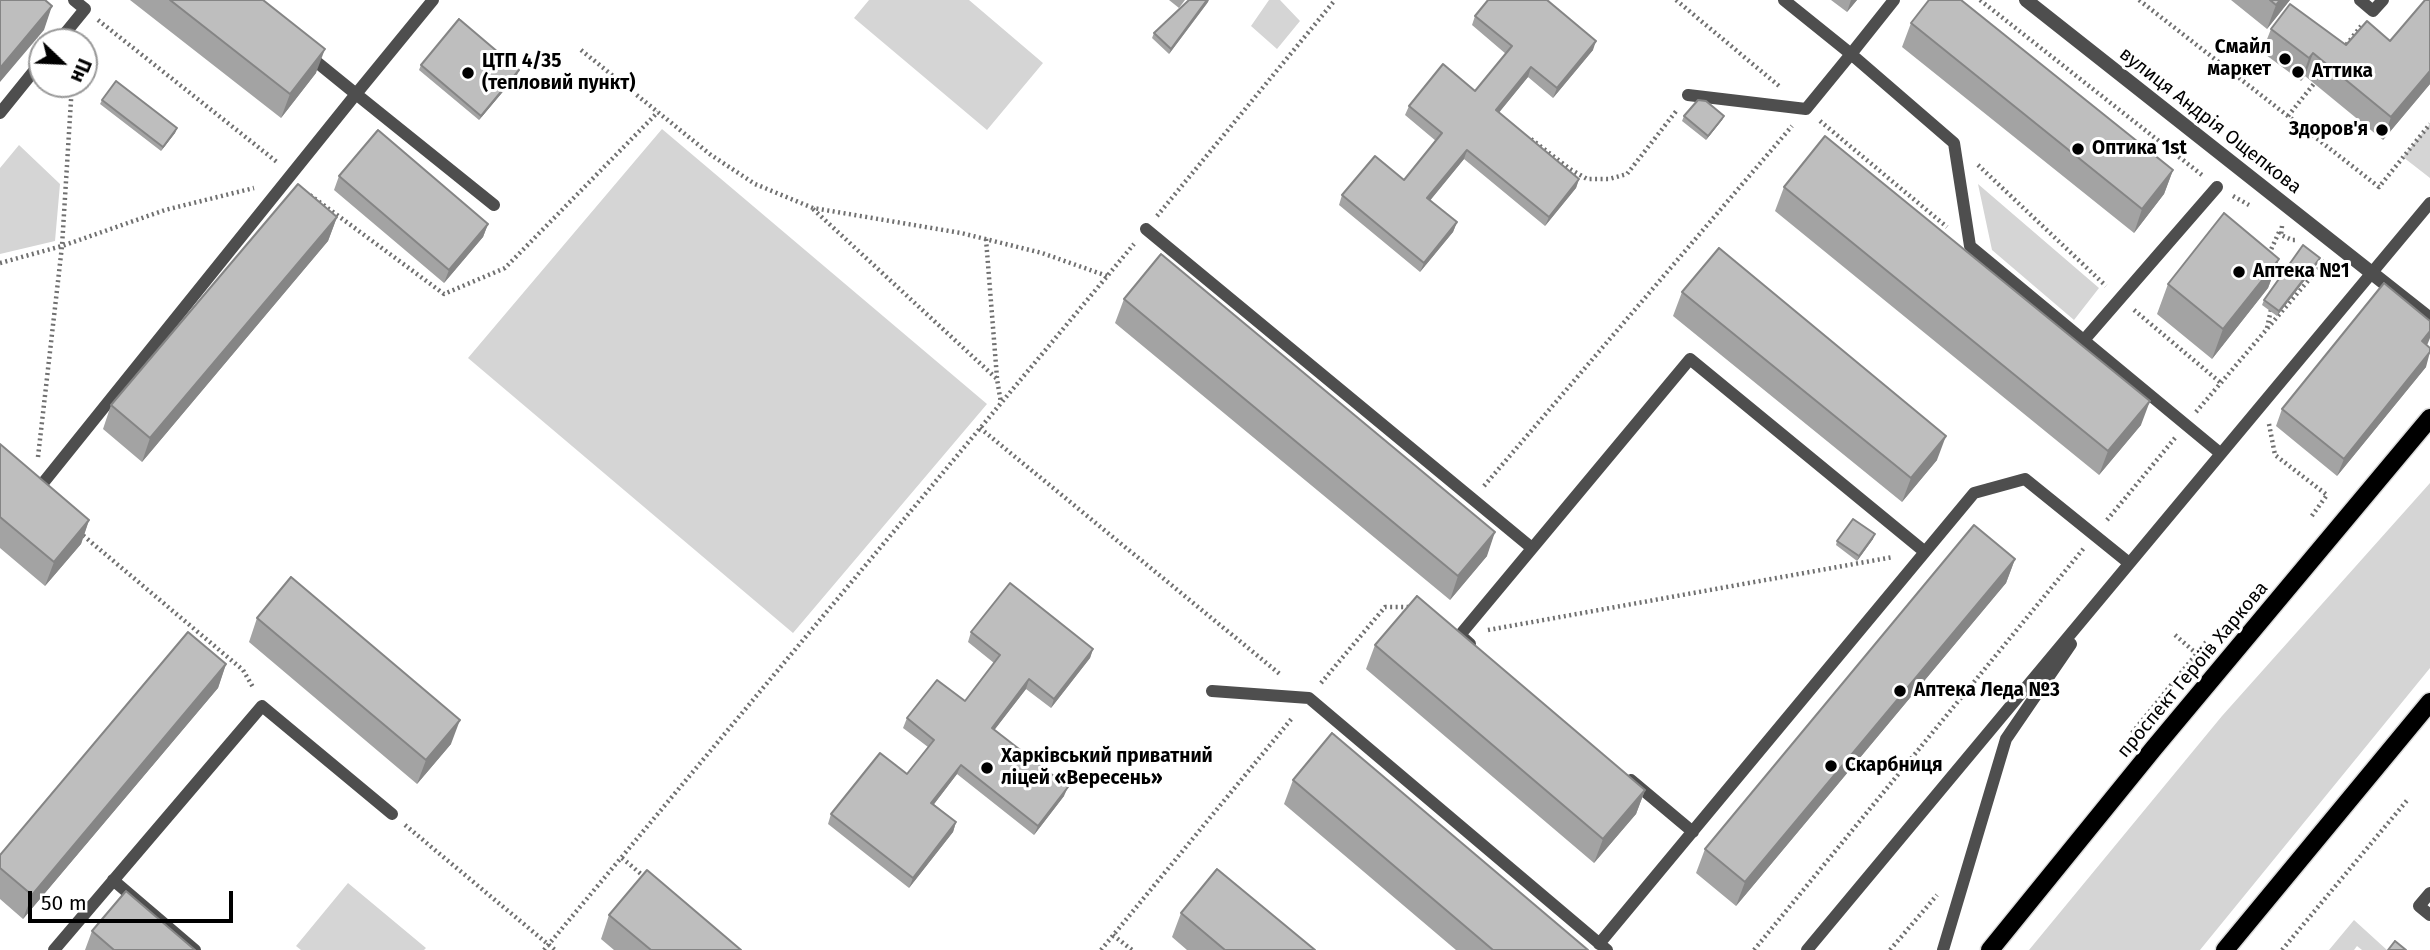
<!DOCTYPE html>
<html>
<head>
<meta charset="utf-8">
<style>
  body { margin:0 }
  #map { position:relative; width:2430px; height:950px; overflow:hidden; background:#fff; font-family:"Fira Sans",sans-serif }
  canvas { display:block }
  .north { position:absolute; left:28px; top:28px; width:70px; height:70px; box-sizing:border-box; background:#fff; border:2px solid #999; border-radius:50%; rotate:113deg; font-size:19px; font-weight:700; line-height:28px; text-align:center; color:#000 }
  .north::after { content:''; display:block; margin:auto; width:24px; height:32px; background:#000; clip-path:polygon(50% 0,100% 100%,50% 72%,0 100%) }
  .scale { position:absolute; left:28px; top:891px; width:205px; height:32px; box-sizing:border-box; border:4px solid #000; border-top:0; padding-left:9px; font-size:21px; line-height:24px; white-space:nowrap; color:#000; -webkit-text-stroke:5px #fff; paint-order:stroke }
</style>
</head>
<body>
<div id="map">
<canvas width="2430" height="950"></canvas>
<div class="north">Пн</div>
<div class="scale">50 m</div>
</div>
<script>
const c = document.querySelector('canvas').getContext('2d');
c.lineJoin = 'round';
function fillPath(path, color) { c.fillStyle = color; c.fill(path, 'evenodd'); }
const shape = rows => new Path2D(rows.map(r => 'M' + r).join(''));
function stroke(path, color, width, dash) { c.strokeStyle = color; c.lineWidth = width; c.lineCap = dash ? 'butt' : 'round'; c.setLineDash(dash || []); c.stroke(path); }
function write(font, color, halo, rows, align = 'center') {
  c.font = font + ' "Fira Sans",sans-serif'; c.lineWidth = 6; c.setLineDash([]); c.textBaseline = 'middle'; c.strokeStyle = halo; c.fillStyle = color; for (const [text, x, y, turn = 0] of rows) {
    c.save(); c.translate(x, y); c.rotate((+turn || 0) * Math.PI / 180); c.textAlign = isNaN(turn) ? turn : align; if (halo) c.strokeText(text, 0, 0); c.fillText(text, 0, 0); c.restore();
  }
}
const green = shape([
  [869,0,969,0,1043,63,987,130,854,18],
  [1269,0,1280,0,1300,21,1277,49,1251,26],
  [2430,124,2430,178,2403,157],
  [662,129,987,404,793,633,468,358],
  [19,145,60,184,55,241,0,254,0,168],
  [1978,184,2099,288,2074,320,1992,250],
  [2430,483,2430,668,2200,950,2029,950,2222,716],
  [348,883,426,948,424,950,301,950,296,946],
  [2354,920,2387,950,2362,950,2357,946,2354,950,2329,950]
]);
const path = shape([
  [1676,0,1779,86],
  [1980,0,2202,175],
  [2139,0,2379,187,2430,124],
  [98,20,277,162],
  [2343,49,2361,26],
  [581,50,711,155,755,184,813,208,961,233,1042,253,1107,276],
  [2288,116,2317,80],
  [1820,121,1947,227],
  [1531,139,1570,169,1587,179,1609,179,1627,174,1677,110],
  [1978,165,2106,286],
  [310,195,444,294,505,268,658,112],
  [2233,196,2249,205],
  [813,209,997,379,1001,403],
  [1157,216,1335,0],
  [2282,226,2281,235,2292,240,2296,240],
  [986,239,997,378],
  [2269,254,2280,230],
  [0,263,62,246,165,210,254,188],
  [2134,310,2221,383],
  [2267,328,2272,305],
  [2196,412,2325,261],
  [2269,424,2275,455,2327,495,2311,517],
  [980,428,1281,675],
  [38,457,62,246,72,84],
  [1484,486,1792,126],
  [2107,520,2175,438],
  [79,532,243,670,254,689],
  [1488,630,1893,557],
  [2175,635,2197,654],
  [1321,683,1385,607,1410,607],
  [2132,733,2206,642],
  [405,825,555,950],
  [622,858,647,879],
  [1113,935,1132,950],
  [544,950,1134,244],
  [1101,950,1293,717],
  [1754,950,2084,548],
  [1890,950,1937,895],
  [2282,950,2409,798]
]);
const service = shape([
  [433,0,356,94,494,205],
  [1894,0,1851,54,1954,143,1970,246,2220,453],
  [2360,0,2373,11,2383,0],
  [58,42,85,9,74,0],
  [1688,95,1806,109,1851,54,1784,0],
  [0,113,42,61],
  [1146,229,1532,548],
  [2084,340,2217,187],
  [35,493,356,94,308,55],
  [1470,644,1460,635,1690,359,1925,552],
  [1212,691,1309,698,1607,950],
  [1631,780,1693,832],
  [113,880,195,950],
  [2430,893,2419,906,2430,915],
  [1599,944,1974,493,2025,479,2129,563],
  [54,950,262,706,392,814],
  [1807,950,2430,203],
  [1943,950,2006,739,2071,644]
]);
const tertiary = shape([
  [2026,0,2430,319]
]);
const primary = shape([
  [1990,950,2154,748,2430,418],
  [2225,950,2430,702]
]);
const wall = shape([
  [130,0,263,0,316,73,281,118],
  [1169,0,1185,0,1179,8],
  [1831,0,1857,0,1847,12],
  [2231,0,2290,0,2267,29],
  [1208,2,1169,54,1152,38,1154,33],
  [1475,16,1593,50,1553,98,1528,77,1499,112,1579,179,1576,188,1545,226,1464,159,1430,200,1457,222,1453,232,1420,272,1339,205,1342,195,1404,180,1436,141,1405,115,1409,106,1475,91,1506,54,1472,25],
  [1911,23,2173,170,2164,194,2134,233,1902,47],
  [2271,29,2346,45,2430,84,2383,140,2305,76,2301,81,2262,52],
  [421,65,517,75,479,120,419,70],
  [102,100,177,128,175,133,161,151,100,104],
  [1684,116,1724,116,1722,120,1706,140,1682,121],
  [339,176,488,224,483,237,444,283,334,190],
  [1784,187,2141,425,2099,475,1775,211],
  [337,217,328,241,142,462,103,429,111,405],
  [2279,259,2268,288,2212,359,2157,314,2168,284],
  [2318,263,2277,316,2262,305,2264,300],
  [1682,292,1937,460,1902,502,1673,316],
  [1124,299,1487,556,1450,600,1115,323],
  [2428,343,2427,345,2426,367,2337,476,2276,426,2282,409],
  [0,444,89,520,81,544,45,586,0,548],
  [1873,539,1857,561,1836,545,1837,541],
  [2015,559,2006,583,1736,906,1696,873,1705,849],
  [257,618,451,744,417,784,249,642],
  [971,632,1093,649,1090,658,1051,708,1026,689,994,730,1064,796,1034,835,957,774,934,804,956,822,953,832,909,888,828,824,831,814,907,774,928,747,903,728,907,718,965,701,994,663,968,642],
  [1375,645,1645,790,1636,814,1594,863,1366,669],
  [226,664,218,688,23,919,0,899,0,855],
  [1293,780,1588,950,1456,950,1284,804],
  [1181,913,1315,950,1187,950,1172,937],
  [609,915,741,950,614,950,601,939],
  [92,931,195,950,85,950]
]);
const shadedWall = shape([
  [1207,0,1209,0,1208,2,1169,54,1171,49],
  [1851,0,1857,0,1847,12],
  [2280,0,2290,0,2267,29,2276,5],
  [52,6,44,30,0,82,0,68],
  [1596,41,1593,50,1553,98,1557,88],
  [325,49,316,73,281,118,290,94],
  [2313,53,2305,76,2301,81,2309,58],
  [1531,67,1528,77,1493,120,1496,110],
  [519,70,517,75,479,120,481,116],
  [2430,71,2430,84,2383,140,2391,117],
  [1724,116,1722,120,1706,140,1708,136],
  [177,128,175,133,161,151,163,147],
  [1467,150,1464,159,1424,208,1427,198],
  [2173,170,2164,194,2134,233,2142,209],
  [1579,179,1576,188,1545,226,1549,217],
  [337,217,328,241,142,462,150,438],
  [1457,222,1453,232,1420,272,1424,263],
  [488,224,483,237,444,283,449,270],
  [2320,258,2318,263,2277,316,2279,311],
  [2279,259,2268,288,2212,359,2223,329],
  [2430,331,2430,338,2428,343,2416,359,2422,341],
  [2430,352,2426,367,2337,476,2344,459],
  [2150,401,2141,425,2099,475,2108,451],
  [1946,436,1937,460,1902,502,1911,478],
  [89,520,81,544,45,586,54,562],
  [1495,532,1487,556,1450,600,1458,576],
  [1875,534,1873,539,1857,561,1859,556],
  [2015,559,2006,583,1736,906,1745,882],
  [1093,649,1090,658,1051,708,1054,699],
  [226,664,218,688,23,919,32,895],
  [1029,679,1026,689,989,737,992,728],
  [460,720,451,744,417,784,426,760],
  [961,765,957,774,928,812,931,803],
  [1068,787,1064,796,1034,835,1038,826],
  [1645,790,1636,814,1594,863,1603,839],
  [956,822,953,832,909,888,913,878]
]);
const building = shape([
  [0,0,45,0,52,6,0,68,0,0],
  [170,0,263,0,325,49,290,94,170,0],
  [1189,0,1207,0,1171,49,1154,33,1189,0],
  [1488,0,1547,0,1596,41,1557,88,1531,67,1496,110,1579,179,1549,217,1467,150,1427,198,1457,222,1424,263,1342,195,1375,156,1404,180,1442,133,1409,106,1443,64,1475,91,1512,46,1475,16,1488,0],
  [1929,0,1961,0,2173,170,2142,209,1911,23,1929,0],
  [2270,0,2280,0,2276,5,2270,0],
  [2425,0,2430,0,2430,71,2391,117,2313,53,2309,58,2271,29,2290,4,2346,45,2367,21,2390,41,2425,0],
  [459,19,519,70,481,116,421,65,459,19],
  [116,81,177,128,163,147,102,100,116,81],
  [1698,100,1706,101,1724,116,1708,136,1684,116,1698,100],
  [378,130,488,224,449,270,339,176,378,130],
  [1825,136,2150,401,2108,451,1784,187,1825,136],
  [298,184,337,217,150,438,111,405,298,184],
  [2224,213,2279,259,2223,329,2168,284,2224,213],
  [2303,245,2320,258,2279,311,2264,300,2303,245],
  [1719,248,1946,436,1911,478,1682,292,1719,248],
  [1161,254,1495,532,1458,576,1124,299,1161,254],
  [2384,283,2430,321,2430,331,2422,341,2430,348,2430,352,2344,459,2282,409,2384,283],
  [0,444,89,520,54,562,0,517,0,444],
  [1853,519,1875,534,1859,556,1837,541,1853,519],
  [1974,525,2015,559,1745,882,1705,849,1974,525],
  [291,577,460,720,426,760,257,618,291,577],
  [1010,583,1093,649,1054,699,1029,679,992,728,1068,787,1038,826,961,765,931,803,956,822,913,878,831,814,880,753,907,774,934,740,907,718,937,680,965,701,1000,655,971,632,1010,583],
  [1417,596,1645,790,1603,839,1375,645,1417,596],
  [188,632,226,664,32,895,0,868,0,855,188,632],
  [1332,733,1588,950,1493,950,1293,780,1332,733],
  [1217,869,1315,950,1225,950,1181,913,1217,869],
  [647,870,741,950,651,950,609,915,647,870],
  [126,891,195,950,114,950,92,931,126,891],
  [2395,941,2406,950,2388,950,2395,941]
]);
const markers = [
  [2285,59,7,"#000"],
  [2298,72,7,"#000"],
  [468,73,7,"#000"],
  [2382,130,7,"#000"],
  [2078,149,7,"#000"],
  [2239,272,7,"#000"],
  [1900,691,7,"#000"],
  [1831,766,7,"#000"],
  [987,768,7,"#000"]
];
const poiNames = [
  ["Смайл",2271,48,"right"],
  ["маркет",2271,70,"right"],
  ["ЦТП 4/35",482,62],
  ["(тепловий пункт)",482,84],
  ["Аттика",2312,72],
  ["Здоров'я",2368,130,"right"],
  ["Оптика 1st",2092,149],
  ["Аптека №1",2253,272],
  ["Аптека Леда №3",1914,691],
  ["Харківський приватний",1001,757],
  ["ліцей «Вересень»",1001,779],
  ["Скарбниця",1845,766]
];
const streetNames = [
  ["вулиця Андрія Ощепкова",2210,121,38],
  ["проспект Героїв Харкова",2193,670,-50]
];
fillPath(green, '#d5d5d5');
stroke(primary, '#dbdbdb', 21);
stroke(path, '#707070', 4.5, [2, 3.5]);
stroke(service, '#4e4e4e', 12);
stroke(tertiary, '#4e4e4e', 14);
stroke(primary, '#000', 18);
fillPath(wall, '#a3a3a3');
fillPath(shadedWall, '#858585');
fillPath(building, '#bebebe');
stroke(building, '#858585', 2);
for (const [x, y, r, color] of markers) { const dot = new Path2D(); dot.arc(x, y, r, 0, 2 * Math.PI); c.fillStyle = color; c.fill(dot); stroke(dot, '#fff', 2.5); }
write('bold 19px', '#000', '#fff', poiNames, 'left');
write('19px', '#000', '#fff', streetNames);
</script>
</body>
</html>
